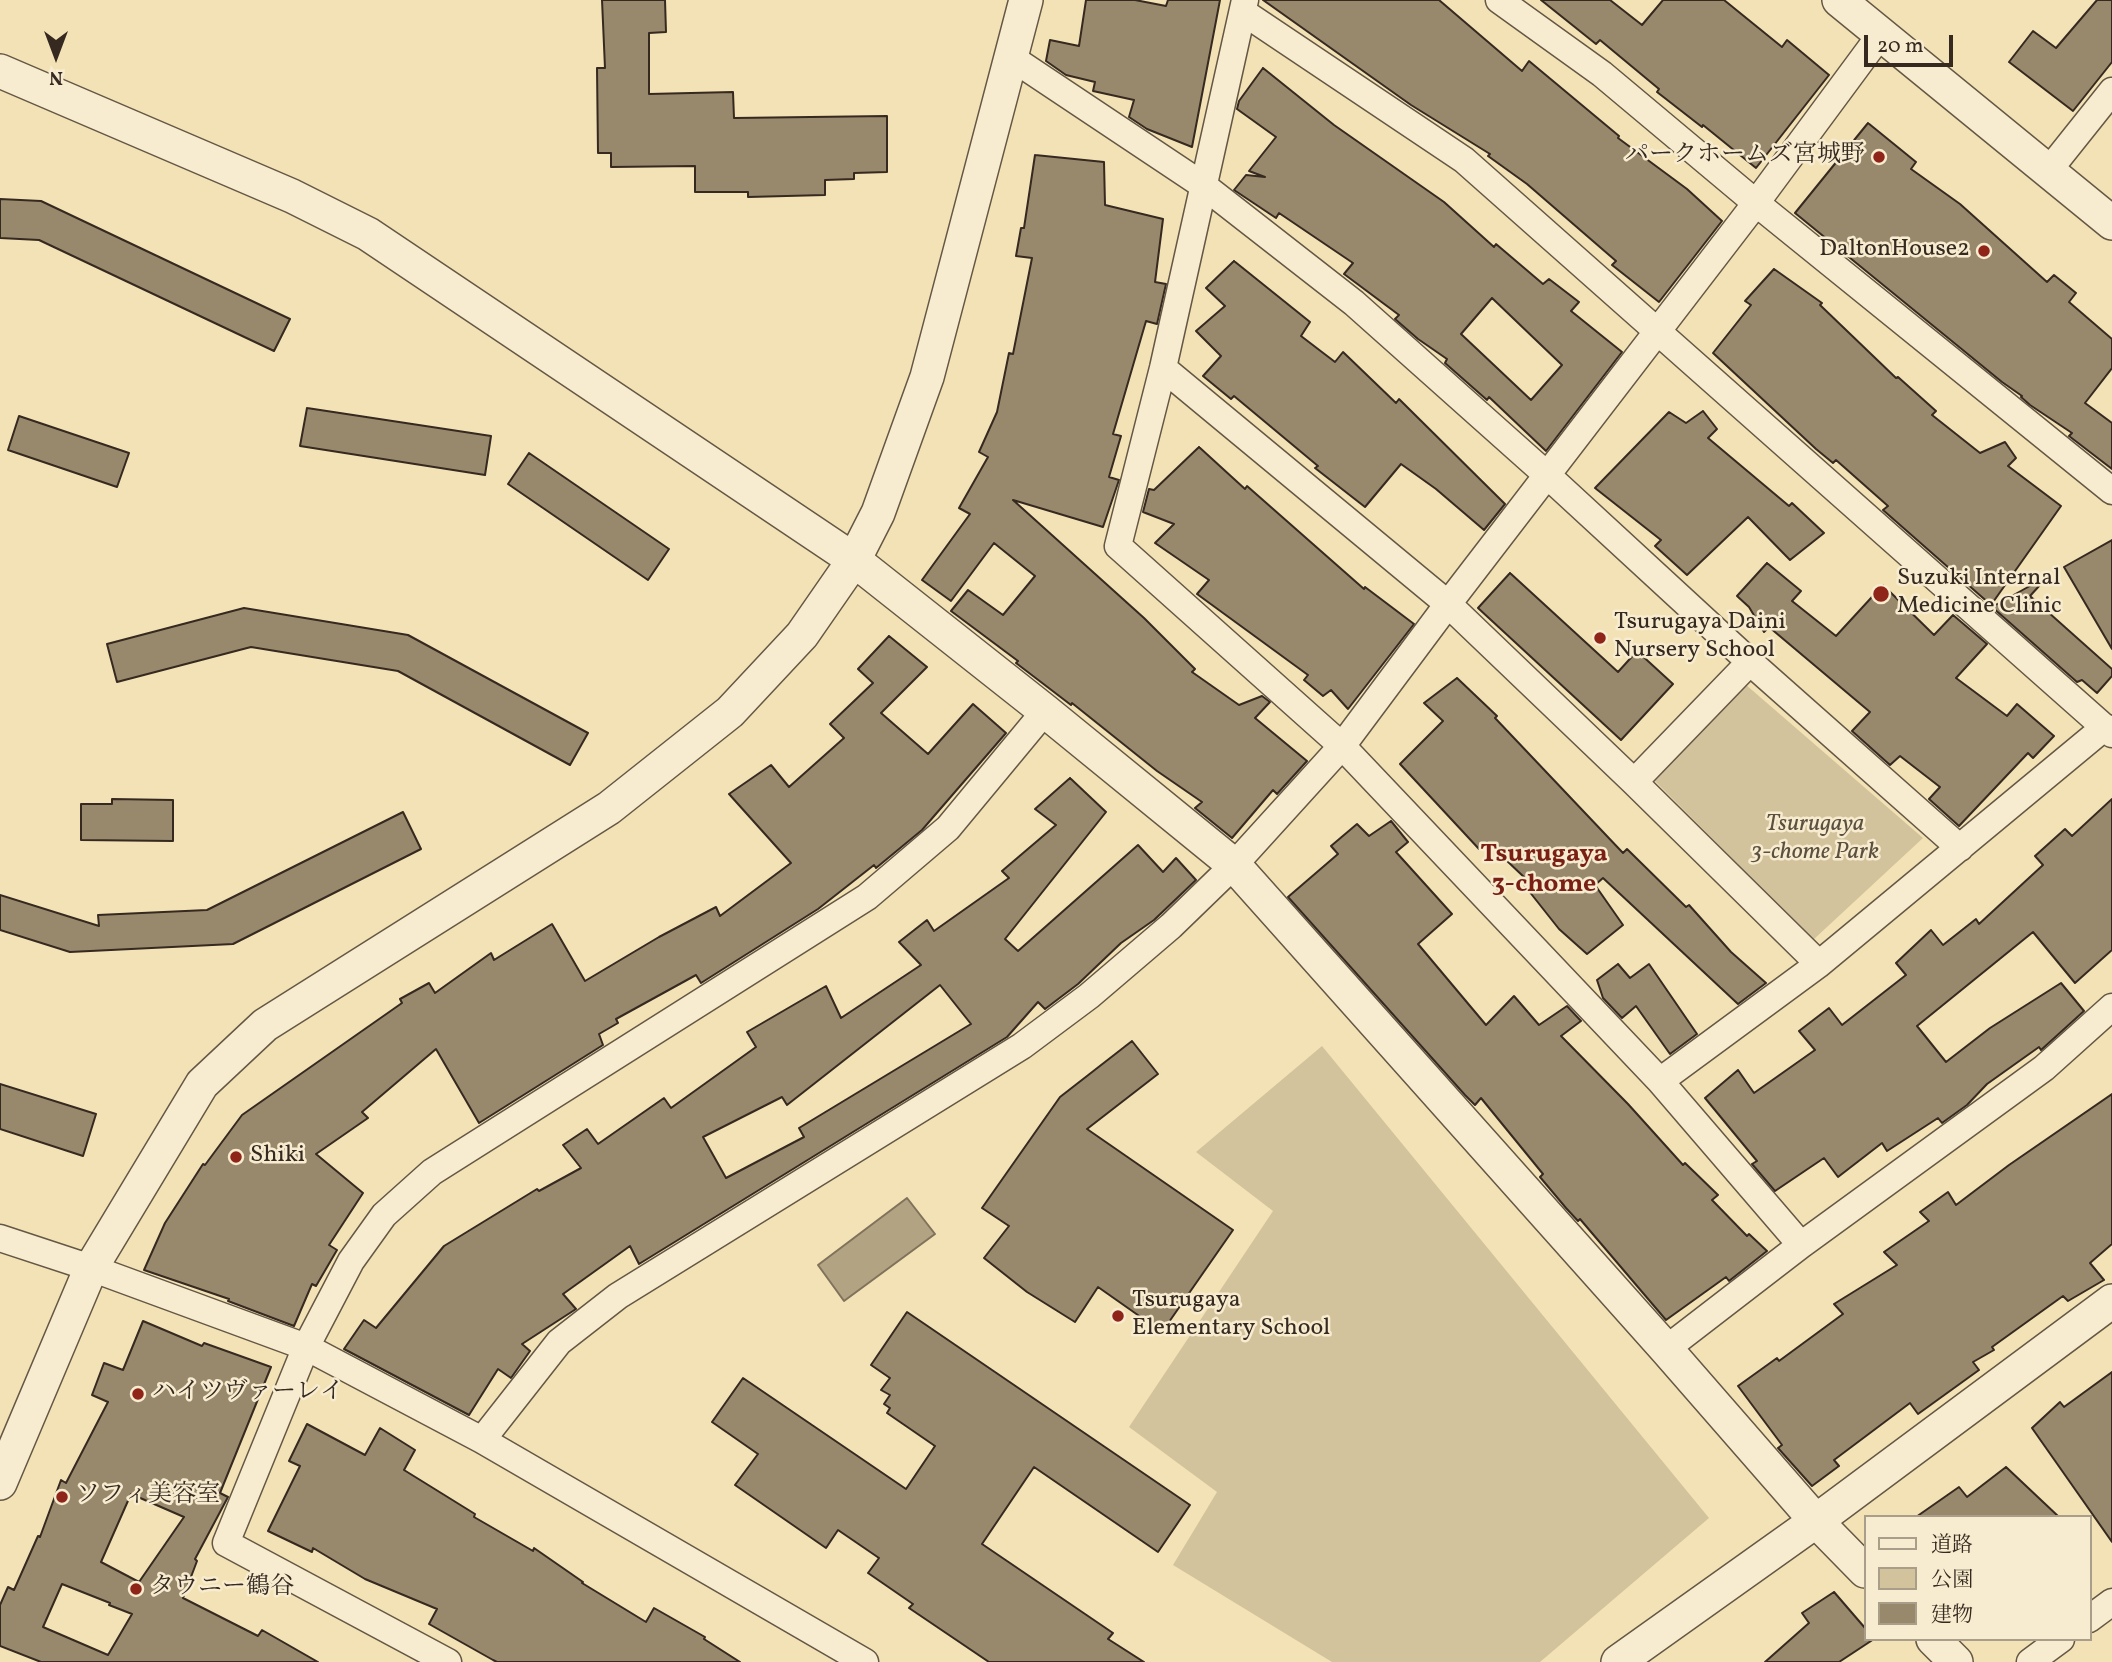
<!DOCTYPE html>
<html>
<head>
<meta charset="utf-8">
<style>
  body { margin:0 }
  #map { position:relative; width:2112px; height:1662px; overflow:hidden; background:#f3e2b5; font-family:Vollkorn,"Noto Serif JP",serif }
  canvas { display:block }
  .legend { position:absolute; left:1864px; top:1515px; width:228px; height:126px; box-sizing:border-box; background:#f7eccf; border:2px solid #a99e89; margin:0; padding:9px 12px; list-style:none; font-size:21px; color:#352920 }
  .legend li { display:flex; align-items:center; gap:14px; height:35px }
  .legend b { width:35px; border:2px solid #a99e89 }
  .north { position:absolute; left:21px; top:21px; width:70px; height:70px; -webkit-text-stroke:5px #f7eccf; paint-order:stroke; rotate:180deg; font-size:19px; font-weight:700; line-height:28px; text-align:center; color:#352920 }
  .north::after { content:''; display:block; margin:auto; width:24px; height:32px; background:#352920; clip-path:polygon(50% 0,100% 100%,50% 72%,0 100%) }
  .scale { position:absolute; left:1864px; top:35px; width:89px; height:32px; box-sizing:border-box; border:4px solid #352920; border-top:0; padding-left:9px; font-size:21px; line-height:24px; white-space:nowrap; color:#352920; -webkit-text-stroke:5px #f7eccf; paint-order:stroke }
</style>
</head>
<body>
<div id="map">
<canvas width="2112" height="1662"></canvas>
<ul class="legend">
<li><b style="height:9px;background:#f7eccf"></b>道路</li>
<li><b style="height:19px;background:#d3c39c"></b>公園</li>
<li><b style="height:19px;background:#98896d"></b>建物</li>
</ul>
<div class="north">N</div>
<div class="scale">20 m</div>
</div>
<script>
const c = document.querySelector('canvas').getContext('2d');
c.lineJoin = 'round';
function fillPath(path, color) { c.fillStyle = color; c.fill(path, 'evenodd'); }
const shape = rows => new Path2D(rows.map(r => 'M' + r).join(''));
function stroke(path, color, width, dash) { c.strokeStyle = color; c.lineWidth = width; c.lineCap = dash ? 'butt' : 'round'; c.setLineDash(dash || []); c.stroke(path); }
function write(font, color, halo, rows, align = 'center') {
  c.font = font + ' Vollkorn,"Noto Serif JP",serif'; c.lineWidth = 5; c.setLineDash([]); c.textBaseline = 'middle'; c.strokeStyle = halo; c.fillStyle = color; for (const [text, x, y, turn = 0] of rows) {
    c.save(); c.translate(x, y); c.rotate((+turn || 0) * Math.PI / 180); c.textAlign = isNaN(turn) ? turn : align; if (halo) c.strokeText(text, 0, 0); c.fillText(text, 0, 0); c.restore();
  }
}
const green = shape([
  [1745,684,1923,838,1813,940,1651,777],
  [1322,1046,1709,1518,1540,1662,1332,1662,1173,1565,1217,1492,1129,1427,1273,1211,1196,1152]
]);
const water = shape([
  [907,1198,935,1234,844,1301,818,1265,907,1198]
]);
const building = shape([
  [602,0,665,0,666,32,649,33,649,94,733,92,734,118,887,116,887,172,854,173,854,179,825,180,825,195,748,197,748,192,695,192,695,166,611,167,611,153,598,153,597,68,605,68,602,0],
  [1086,0,1135,0,1166,6,1168,0,1220,0,1192,147,1147,129,1129,117,1134,100,1093,91,1095,82,1066,75,1046,61,1050,40,1079,46,1086,0],
  [1263,0,1439,0,1522,71,1529,61,1619,136,1618,138,1687,189,1722,221,1659,302,1612,265,1616,261,1527,184,1488,156,1490,154,1411,105,1263,0],
  [1541,0,1610,0,1642,25,1663,0,1724,0,1782,47,1787,40,1829,75,1756,168,1703,125,1702,127,1657,92,1659,89,1600,40,1596,44,1541,0],
  [2097,0,2112,0,2112,62,2073,111,2009,62,2033,31,2056,48,2097,0],
  [1263,68,1334,125,1444,202,1494,247,1496,244,1543,284,1549,279,1579,302,1571,311,1622,352,1546,451,1489,397,1487,400,1445,363,1447,359,1418,339,1395,319,1399,315,1344,274,1353,263,1279,213,1276,218,1234,190,1246,175,1265,177,1249,171,1276,137,1237,109,1239,101,1263,68],
  [1492,298,1562,365,1531,400,1461,334,1492,298],
  [1868,123,1916,162,1911,169,1960,204,2047,282,2054,275,2076,293,2069,302,2112,339,2112,368,2085,403,2112,423,2112,469,2069,436,2072,433,2030,405,2021,397,2022,396,2002,382,1795,213,1868,123],
  [1035,155,1104,162,1105,205,1163,219,1155,282,1166,284,1157,324,1146,321,1113,434,1121,436,1109,477,1119,480,1103,527,1013,500,1144,618,1195,669,1192,672,1239,705,1262,696,1270,702,1255,718,1307,761,1277,794,1273,790,1232,838,1195,808,1202,802,1157,771,1072,703,1071,705,1016,663,1018,661,951,611,968,590,1003,615,1035,576,994,543,951,601,922,580,970,514,959,508,988,457,979,452,997,412,1009,353,1013,354,1032,258,1016,256,1021,228,1024,228,1035,155],
  [0,199,41,201,290,319,274,351,39,240,0,238,0,199],
  [1234,261,1310,322,1301,336,1335,362,1343,352,1396,403,1399,399,1505,504,1484,530,1436,489,1401,464,1365,507,1315,468,1318,466,1234,396,1231,399,1203,376,1221,356,1196,331,1225,306,1206,288,1234,261],
  [1774,269,1822,303,1820,305,1896,378,1898,377,1936,411,1932,415,1980,453,2005,442,2016,458,2008,466,2061,506,1991,605,1883,510,1888,506,1836,460,1833,463,1816,449,1713,353,1751,305,1745,301,1774,269],
  [307,408,491,436,485,475,300,446,307,408],
  [1703,411,1717,429,1708,438,1789,506,1792,503,1824,533,1790,560,1748,517,1687,575,1655,546,1661,540,1595,488,1669,412,1686,423,1703,411],
  [19,416,129,453,117,487,8,450,19,416],
  [1199,447,1245,489,1247,486,1364,589,1365,587,1414,624,1348,709,1331,690,1323,696,1304,680,1308,675,1197,594,1209,580,1155,543,1174,524,1143,512,1149,489,1154,490,1199,447],
  [529,453,669,549,648,580,508,484,529,453],
  [2112,540,2112,649,2064,567,2112,540],
  [1767,563,1801,591,1792,601,1836,636,1883,585,1934,635,1953,615,1987,644,1956,678,2007,716,2017,704,2054,736,2033,758,2028,753,1959,826,1929,799,1940,787,1900,756,1890,765,1852,731,1870,712,1769,627,1764,632,1749,607,1737,596,1767,563],
  [1510,573,1618,672,1637,651,1673,684,1621,740,1478,608,1510,573],
  [2037,582,2040,585,2030,596,2112,669,2112,676,2097,693,2082,680,2077,682,1992,607,2037,582],
  [244,608,408,635,588,733,570,765,398,671,251,647,117,682,107,644,244,608],
  [889,636,927,667,881,713,928,754,973,704,1006,733,922,830,876,868,874,865,818,909,701,983,696,975,616,1019,618,1023,599,1034,603,1045,479,1123,436,1049,362,1112,368,1118,316,1154,363,1193,329,1245,337,1250,316,1286,312,1284,294,1326,228,1301,229,1299,144,1270,165,1223,203,1164,205,1165,242,1115,402,1003,400,999,429,983,435,993,491,953,494,960,552,924,585,981,659,937,716,907,720,916,791,863,729,794,771,765,789,787,844,738,830,724,873,683,858,669,889,636],
  [1457,678,1497,716,1495,718,1623,853,1627,849,1686,907,1689,905,1731,952,1766,983,1738,1004,1603,878,1595,885,1623,925,1587,954,1559,929,1521,881,1525,878,1487,842,1479,849,1400,764,1443,721,1424,703,1457,678],
  [1070,778,1106,812,1005,939,1018,951,1138,845,1163,872,1176,858,1196,880,1154,920,1121,943,1078,984,1045,1009,1038,1002,1007,1037,639,1264,630,1246,563,1294,576,1309,522,1344,530,1351,511,1378,498,1369,469,1415,344,1349,364,1320,376,1328,444,1246,537,1189,539,1191,581,1168,563,1145,587,1129,598,1144,664,1098,671,1108,756,1047,747,1032,826,986,841,1018,921,965,899,942,927,920,934,931,1009,878,1002,871,1056,825,1035,809,1070,778],
  [940,985,971,1024,799,1128,804,1137,726,1178,703,1137,782,1097,787,1105,940,985],
  [112,799,173,800,173,841,81,840,81,804,112,804,112,799],
  [2112,799,2112,950,2075,983,2033,932,1917,1026,1946,1062,1990,1028,2061,983,2084,1011,2041,1050,2039,1047,1987,1084,1967,1105,1942,1123,1938,1118,1887,1151,1882,1143,1838,1177,1824,1158,1775,1191,1752,1164,1757,1161,1705,1098,1738,1070,1754,1093,1815,1050,1799,1031,1829,1008,1842,1025,1906,975,1896,963,1931,930,1943,945,1976,919,1979,924,2043,865,2035,856,2065,829,2072,836,2112,799],
  [403,812,421,849,233,944,70,952,0,930,0,895,99,926,98,915,207,910,403,812],
  [1391,821,1408,842,1396,852,1452,914,1418,944,1486,1025,1514,996,1539,1025,1567,1006,1581,1021,1561,1036,1628,1104,1683,1165,1685,1163,1718,1195,1712,1200,1747,1236,1749,1234,1767,1251,1729,1281,1726,1277,1666,1320,1580,1219,1578,1221,1566,1208,1540,1177,1543,1174,1481,1098,1475,1105,1465,1095,1288,897,1338,854,1331,846,1357,824,1369,836,1391,821],
  [1618,964,1630,978,1649,964,1697,1034,1670,1054,1636,1006,1622,1018,1603,998,1597,980,1618,964],
  [1132,1041,1158,1074,1087,1129,1233,1230,1162,1332,1098,1287,1075,1322,1027,1292,984,1258,1009,1226,982,1208,1060,1097,1132,1041],
  [0,1084,96,1114,83,1156,0,1129,0,1084],
  [2112,1094,2112,1244,2090,1263,2104,1280,2068,1301,2063,1296,1992,1347,1994,1350,1973,1362,1979,1370,1918,1414,1910,1403,1834,1460,1839,1466,1812,1486,1778,1448,1782,1445,1738,1386,1777,1358,1779,1361,1843,1314,1834,1304,1897,1265,1884,1252,1929,1221,1920,1212,1948,1192,1956,1205,2009,1165,2112,1094],
  [907,1312,1190,1505,1158,1552,1034,1467,982,1544,1113,1633,1108,1639,1144,1662,989,1662,909,1608,913,1604,868,1573,879,1558,838,1530,826,1548,735,1485,758,1454,712,1422,743,1378,906,1489,935,1446,887,1413,890,1408,884,1404,890,1395,881,1390,890,1378,871,1365,907,1312],
  [143,1321,202,1346,204,1343,271,1367,220,1493,228,1497,195,1559,197,1561,183,1598,258,1636,262,1630,318,1662,41,1662,0,1646,0,1605,8,1587,14,1590,38,1536,40,1537,61,1480,66,1483,108,1402,92,1395,104,1363,123,1370,143,1321],
  [131,1494,184,1517,139,1582,101,1562,131,1494],
  [62,1584,110,1603,109,1605,132,1614,108,1655,43,1627,62,1584],
  [2112,1372,2112,1542,2032,1428,2060,1402,2064,1407,2112,1372],
  [307,1424,365,1455,380,1428,415,1450,404,1470,475,1514,474,1517,533,1551,534,1548,583,1582,582,1583,646,1622,654,1608,705,1637,704,1639,740,1662,497,1662,493,1660,429,1624,437,1609,365,1579,313,1548,312,1552,268,1531,300,1466,289,1461,307,1424],
  [2006,1467,2059,1517,1916,1517,1959,1487,1967,1497,2006,1467],
  [1834,1592,1865,1628,1865,1639,1874,1639,1839,1662,1765,1662,1809,1623,1802,1613,1834,1592]
]);
const minor = shape([
  [1245,0,1163,368,1118,546,1342,746,1660,1081,1801,1245],
  [1499,0,1602,74,1756,203,2112,491],
  [1243,12,1464,160,2112,734],
  [1012,58,1204,186,1354,303,1547,475,1750,662,1960,848],
  [2049,170,2112,91],
  [1163,368,1448,604,1634,782,1819,964],
  [1634,782,1750,662],
  [1660,1081,1819,964,2105,727],
  [0,1238,91,1268,306,1347,482,1440,865,1662],
  [1666,1349,1801,1245,2044,1068,2112,1007],
  [482,1440,559,1342,618,1296,1022,1046,1089,996,1171,926,1234,865,1342,746,1448,604,1756,203,1881,34],
  [2089,1619,2112,1602],
  [448,1662,226,1543,306,1347,351,1261,384,1215,432,1172,867,897,948,828,1045,711],
  [2030,1662,2061,1639]
]);
const tertiary = shape([
  [1839,0,2112,223],
  [0,71,292,196,368,234,854,560,1045,711,1234,865,1666,1349,1816,1521,1865,1571],
  [0,1483,91,1268,202,1084,265,1025,609,808,730,712,802,635,854,560,878,513,927,377,1026,0],
  [1933,1639,1956,1662],
  [1618,1662,1816,1521,2112,1301]
]);
const markers = [
  [1879,157,7,"#8f2418"],
  [1984,251,7,"#8f2418"],
  [1881,594,9,"#8f2418"],
  [1600,638,7,"#8f2418"],
  [236,1157,7,"#8f2418"],
  [1118,1316,7,"#8f2418"],
  [138,1394,7,"#8f2418"],
  [62,1497,7,"#8f2418"],
  [136,1589,7,"#8f2418"]
];
const poiNames = [
  ["パークホームズ宮城野",1865,157,"right"],
  ["DaltonHouse2",1970,251,"right"],
  ["Suzuki Internal",1897,580],
  ["Medicine Clinic",1897,608],
  ["Tsurugaya Daini",1614,624],
  ["Nursery School",1614,652],
  ["Shiki",250,1157],
  ["Tsurugaya",1132,1302],
  ["Elementary School",1132,1330],
  ["ハイツヴァーレイ",152,1394],
  ["ソフィ美容室",76,1497],
  ["タウニー鶴谷",150,1589]
];
const parkNames = [
  ["Tsurugaya",1815,826],
  ["3-chome Park",1815,854]
];
const neighbourhoodNames = [
  ["Tsurugaya",1544,856],
  ["3-chome",1544,886]
];
fillPath(green, '#d3c39c');
fillPath(water, '#b2a382');
stroke(water, '#80725b', 2);
fillPath(building, '#98896d');
stroke(building, '#352920', 2);
stroke(minor, '#645745', 29);
stroke(tertiary, '#645745', 36);
stroke(minor, '#f7eccf', 26);
stroke(tertiary, '#f7eccf', 33);
for (const [x, y, r, color] of markers) { const dot = new Path2D(); dot.arc(x, y, r, 0, 2 * Math.PI); c.fillStyle = color; c.fill(dot); stroke(dot, '#f7eccf', 2.5); }
write('24px', '#352920', '#f7eccf', poiNames, 'left');
write('italic 24px', '#5c503f', '#f7eccf', parkNames);
write('bold 26px', '#7a1f14', '#f7eccf', neighbourhoodNames);
</script>
</body>
</html>
